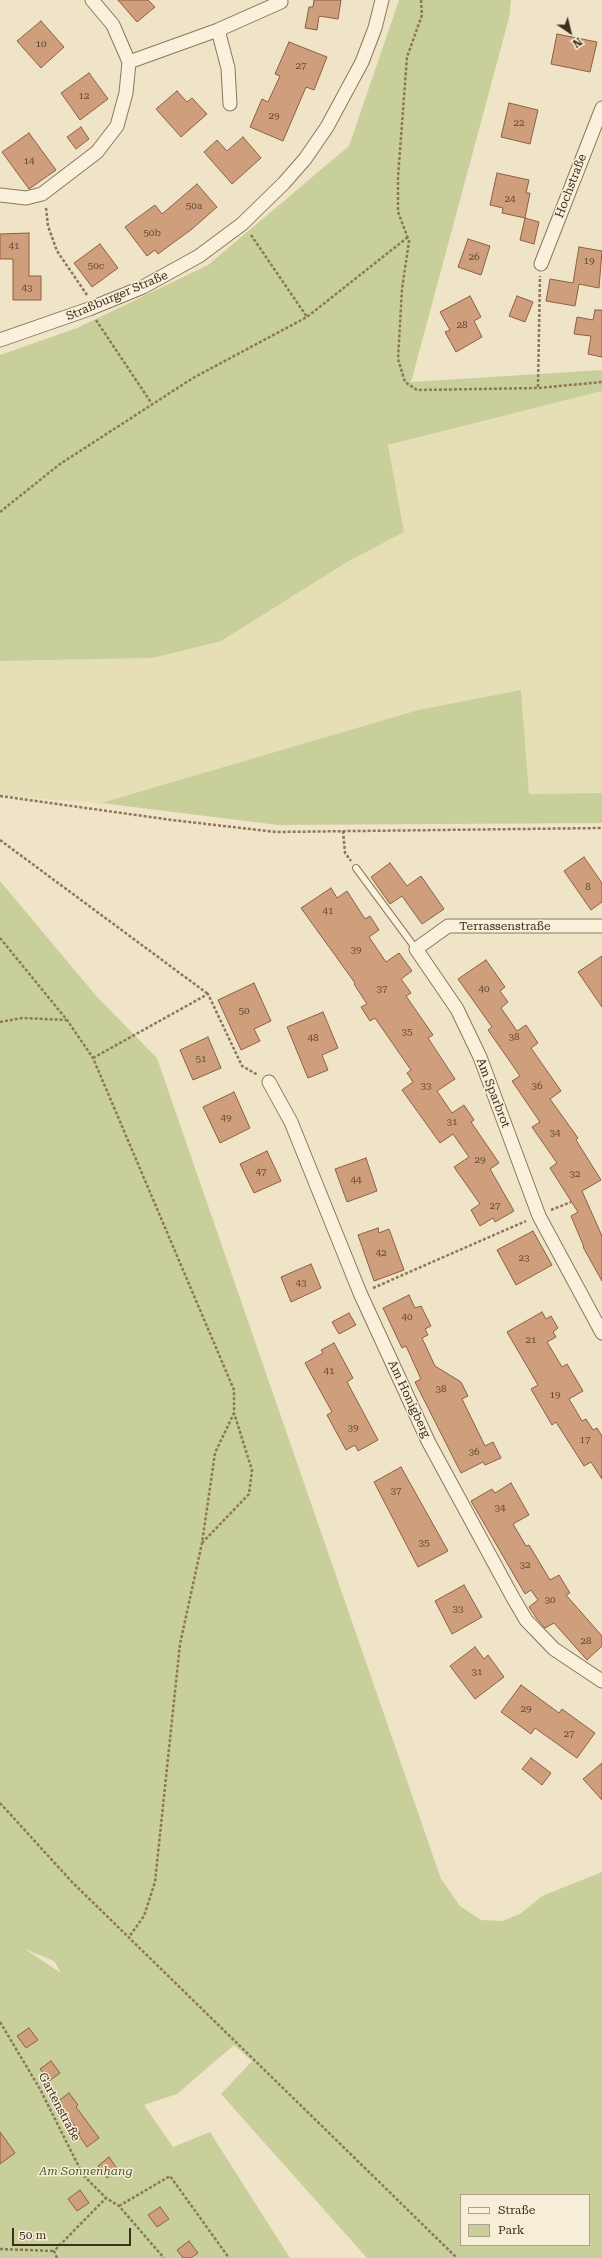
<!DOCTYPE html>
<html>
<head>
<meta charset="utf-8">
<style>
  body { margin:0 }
  #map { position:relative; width:602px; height:2258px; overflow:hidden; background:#f0e4c8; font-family:"Roboto Serif",serif }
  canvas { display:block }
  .legend { position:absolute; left:460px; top:2194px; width:130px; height:52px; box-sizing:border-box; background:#f7eed8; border:1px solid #ada18e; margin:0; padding:5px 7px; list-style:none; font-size:12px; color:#3d2e20 }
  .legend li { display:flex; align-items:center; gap:8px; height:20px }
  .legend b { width:20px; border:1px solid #ada18e }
  .north { position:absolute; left:550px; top:12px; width:40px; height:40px; -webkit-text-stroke:3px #f7eed8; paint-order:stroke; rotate:145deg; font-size:11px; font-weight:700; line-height:16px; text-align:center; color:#3d2e20 }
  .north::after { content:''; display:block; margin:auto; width:14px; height:18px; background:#3d2e20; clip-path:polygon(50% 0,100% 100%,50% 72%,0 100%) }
  .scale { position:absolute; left:12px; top:2228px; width:119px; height:18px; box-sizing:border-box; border:2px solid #3d2e20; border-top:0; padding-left:5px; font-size:12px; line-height:14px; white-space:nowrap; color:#3d2e20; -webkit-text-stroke:3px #f7eed8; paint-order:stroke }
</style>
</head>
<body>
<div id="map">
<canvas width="602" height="2258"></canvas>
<ul class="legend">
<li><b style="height:5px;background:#faf1dc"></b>Straße</li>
<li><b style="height:11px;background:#c9cf9b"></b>Park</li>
</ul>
<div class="north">N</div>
<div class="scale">50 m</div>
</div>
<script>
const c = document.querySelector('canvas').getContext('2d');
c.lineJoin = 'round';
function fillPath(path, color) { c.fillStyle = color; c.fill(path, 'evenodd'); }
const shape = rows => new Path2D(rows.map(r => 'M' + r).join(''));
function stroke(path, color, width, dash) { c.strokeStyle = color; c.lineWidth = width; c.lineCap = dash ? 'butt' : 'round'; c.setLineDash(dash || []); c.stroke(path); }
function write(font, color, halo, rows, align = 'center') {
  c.font = font + ' "Roboto Serif",serif'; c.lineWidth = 3; c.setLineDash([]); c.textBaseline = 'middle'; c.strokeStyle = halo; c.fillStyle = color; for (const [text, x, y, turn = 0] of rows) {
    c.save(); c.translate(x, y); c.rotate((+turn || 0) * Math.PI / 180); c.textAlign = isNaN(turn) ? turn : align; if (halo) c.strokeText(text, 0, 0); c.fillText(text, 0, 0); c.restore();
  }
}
const farmland = shape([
  [602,391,602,793,529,794,521,691,418,710,101,803,0,796,0,661,152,658,404,532,388,445]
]);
const green = shape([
  [399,0,511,0,509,18,411,382,602,370,602,391,388,445,404,532,347,562,221,641,152,658,0,661,0,355,77,328,208,265,349,146],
  [521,690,529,794,602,793,602,823,278,825,101,803,418,710],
  [0,881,98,998,157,1058,441,1879,460,1906,481,1920,502,1921,520,1914,542,1896,602,1872,602,2258,367,2258,221,2094,252,2061,234,2045,177,2094,144,2105,173,2147,210,2132,290,2258,0,2258],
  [25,1949,54,1961,61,1973],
  [461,2195,589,2195,589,2245,461,2245]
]);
const building = shape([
  [118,0,148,0,155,7,137,22,118,0],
  [314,0,341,0,338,19,319,16,317,30,305,28,309,7,313,7,314,0],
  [41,21,64,47,41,68,17,41,41,21],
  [557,34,597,42,590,72,551,64,557,34],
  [289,42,327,57,314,90,306,87,283,141,250,127,262,99,268,102,280,76,275,74,289,42],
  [89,73,108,99,80,120,61,93,89,73],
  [177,91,187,102,192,98,207,114,181,137,156,109,177,91],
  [509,103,538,110,530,144,501,137,509,103],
  [81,127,89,139,76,149,67,137,81,127],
  [29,133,56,170,29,189,2,152,29,133],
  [243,137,261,158,232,184,204,152,217,140,227,151,243,137],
  [497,173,529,180,526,193,530,193,525,218,502,213,503,208,490,205,497,173],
  [197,184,217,207,192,229,158,254,155,250,147,256,125,227,155,205,162,214,197,184],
  [525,218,539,222,534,244,520,240,525,218],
  [29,233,29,276,41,276,41,300,13,300,13,259,0,259,0,234,29,233],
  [468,239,490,246,481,275,458,267,468,239],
  [100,244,118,268,92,287,74,263,100,244],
  [579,247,602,251,599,288,579,284,575,306,546,301,550,279,573,283,579,247],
  [470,296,481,317,474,321,482,337,456,352,445,332,450,330,440,312,470,296],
  [517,296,533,302,525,322,509,316,517,296],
  [595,310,602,310,602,357,588,354,591,336,574,334,577,317,593,320,595,310],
  [584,857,602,883,602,902,591,910,564,871,584,857],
  [390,863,407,886,421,876,444,909,422,924,402,896,390,904,371,877,390,863],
  [331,888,337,898,347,891,365,919,370,916,379,930,369,937,386,962,399,953,412,971,401,979,411,993,406,996,433,1035,428,1038,455,1079,437,1091,452,1113,464,1105,474,1120,471,1122,499,1163,490,1169,514,1211,495,1222,493,1218,480,1226,471,1210,480,1204,454,1167,469,1157,453,1134,440,1143,402,1090,413,1082,407,1073,411,1070,375,1018,370,1021,361,1007,367,1004,354,984,355,983,301,908,331,888],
  [602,956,602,1007,578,972,602,956],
  [486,960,505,987,500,991,508,1002,501,1008,517,1031,526,1025,538,1043,531,1048,561,1091,550,1099,578,1138,576,1140,601,1180,582,1191,602,1236,602,1281,583,1247,584,1247,571,1216,578,1212,550,1168,557,1163,532,1127,540,1122,512,1081,520,1076,488,1030,492,1027,458,979,486,960],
  [254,983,271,1021,254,1029,260,1041,241,1050,218,1000,254,983],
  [323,1012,338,1048,322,1055,328,1070,308,1078,287,1027,323,1012],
  [208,1037,221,1068,193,1080,180,1050,208,1037],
  [234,1092,250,1128,220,1143,203,1107,234,1092],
  [267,1151,281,1181,254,1193,240,1164,267,1151],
  [366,1158,377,1191,347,1202,335,1169,366,1158],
  [378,1228,379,1233,389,1229,404,1270,374,1281,358,1235,378,1228],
  [533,1231,552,1265,516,1285,497,1250,533,1231],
  [311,1264,321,1288,291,1302,281,1277,311,1264],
  [409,1295,415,1308,421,1306,431,1326,425,1329,428,1335,422,1338,435,1366,461,1382,468,1396,462,1399,485,1446,493,1442,501,1458,485,1465,483,1462,461,1473,415,1382,421,1379,406,1346,402,1348,383,1308,409,1295],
  [542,1312,546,1319,551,1316,558,1328,553,1332,556,1337,547,1342,562,1367,567,1364,583,1391,569,1399,582,1421,586,1419,593,1430,597,1428,602,1436,602,1479,591,1462,584,1466,556,1422,552,1425,531,1389,538,1385,507,1332,542,1312],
  [349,1313,356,1325,339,1334,332,1322,349,1313],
  [334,1343,353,1378,347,1382,378,1440,358,1451,355,1445,346,1450,327,1415,332,1412,305,1363,323,1353,321,1350,334,1343],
  [401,1467,448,1551,418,1567,374,1482,401,1467],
  [511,1483,529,1515,513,1524,526,1546,529,1545,550,1580,559,1575,570,1593,566,1595,602,1636,602,1646,587,1660,554,1623,545,1628,537,1619,529,1607,538,1600,531,1590,525,1594,471,1501,492,1489,495,1493,511,1483],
  [464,1585,482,1617,452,1634,435,1601,464,1585],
  [475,1647,484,1659,488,1655,504,1677,475,1699,450,1666,475,1647],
  [521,1685,559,1713,562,1709,595,1733,577,1758,535,1728,531,1734,501,1712,521,1685],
  [531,1758,551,1773,542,1785,522,1769,531,1758],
  [602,1763,602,1800,583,1779,602,1763],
  [29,2028,38,2040,26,2048,17,2036,29,2028],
  [51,2061,60,2073,49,2081,40,2069,51,2061],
  [69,2093,78,2105,76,2107,99,2138,87,2147,78,2134,80,2133,57,2102,69,2093],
  [0,2132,15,2153,0,2164,0,2132],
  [109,2157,118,2170,107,2178,98,2166,109,2157],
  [80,2190,89,2203,77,2211,68,2199,80,2190],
  [160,2207,169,2219,157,2227,148,2215,160,2207],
  [189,2241,198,2253,191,2258,183,2258,177,2250,189,2241]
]);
const path = shape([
  [421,0,422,15,407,57,398,177,398,212,409,241,402,289,398,359,405,382,417,390,538,388,602,382],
  [46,208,48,226,57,251,87,295],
  [251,235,307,317],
  [96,320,152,404],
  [538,387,540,276],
  [0,512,60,464,193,378,307,317,408,237],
  [0,796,172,820,276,832,602,828],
  [343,831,345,853,351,861],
  [0,840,208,994],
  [0,938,67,1020,93,1058,234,1390,234,1413,215,1453,202,1543,180,1644,155,1882,144,1916,129,1937],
  [0,1022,22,1018,66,1020],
  [93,1058,208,994,242,1066,258,1075],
  [551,1210,571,1202],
  [373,1288,526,1221],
  [202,1543,249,1494,252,1470,234,1413],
  [0,1803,72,1882,457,2258],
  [0,2022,40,2089,83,2175,106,2198,119,2206,164,2258],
  [119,2206,170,2176,229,2258],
  [0,2249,54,2251],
  [57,2258,54,2251,106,2198]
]);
const service = shape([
  [356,868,416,949]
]);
const minor = shape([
  [218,30,228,68,230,104],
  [129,62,218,30,281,2],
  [0,195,26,198,42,194,97,152,117,126,126,93,129,62,113,25,92,0],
  [541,264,602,108],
  [0,340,89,309,143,287,199,256,242,224,284,183,305,159,327,127,362,62,375,28,382,0],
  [602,926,448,926,416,949,457,1009,480,1057,539,1216,602,1333],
  [269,1082,291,1122,360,1293,428,1441,512,1596,526,1620,554,1649,602,1681]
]);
const numberNames = [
  ["10",41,44],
  ["27",301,66],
  ["12",84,96],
  ["29",274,116],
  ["22",519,123],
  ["14",29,161],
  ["24",510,199],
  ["50a",194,206],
  ["50b",152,233],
  ["41",14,246],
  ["26",474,257],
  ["19",589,261],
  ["50c",96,266],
  ["43",27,288],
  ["28",462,325],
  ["8",588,887],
  ["41",328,911],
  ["39",356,950],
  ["37",382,989],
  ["40",484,989],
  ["50",244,1011],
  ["35",407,1032],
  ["38",514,1037],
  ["48",313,1038],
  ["51",201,1059],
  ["33",426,1086],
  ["36",537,1086],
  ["49",226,1118],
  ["31",452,1122],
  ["34",555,1133],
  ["29",480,1160],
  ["47",261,1172],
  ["32",575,1174],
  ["44",356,1180],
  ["27",495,1206],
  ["42",381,1253],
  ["23",524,1258],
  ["43",301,1283],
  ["40",407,1317],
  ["21",531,1340],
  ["41",329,1371],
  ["38",441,1389],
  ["19",555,1395],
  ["39",353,1428],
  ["17",585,1440],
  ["36",474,1452],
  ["37",396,1491],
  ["34",500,1508],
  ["35",424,1543],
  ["32",525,1565],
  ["30",550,1600],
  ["33",458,1609],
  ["28",586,1641],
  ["31",477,1672],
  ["29",526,1709],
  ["27",569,1734]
];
const streetNames = [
  ["Hochstraße",571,186,-69],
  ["Straßburger Straße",117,296,-23],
  ["Terrassenstraße",505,926],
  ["Am Sparbrot",493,1093,69],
  ["Am Honigberg",409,1399,65],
  ["Gartenstraße",59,2107,62]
];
const parkNames = [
  ["Am Sonnenhang",86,2171]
];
fillPath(farmland, '#e6deb5');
fillPath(green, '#c9cf9b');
fillPath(building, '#cf9f7d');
stroke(building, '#8d5f41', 1);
stroke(service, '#8d765c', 8);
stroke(minor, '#8d765c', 15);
stroke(path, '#8d765c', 2.5, [3, 2]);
stroke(service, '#faf1dc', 6);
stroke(minor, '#faf1dc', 13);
write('10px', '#624a37', null, numberNames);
write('12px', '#3d2e20', '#f7eed8', streetNames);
write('italic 12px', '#4d5a26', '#f7eed8', parkNames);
</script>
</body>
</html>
